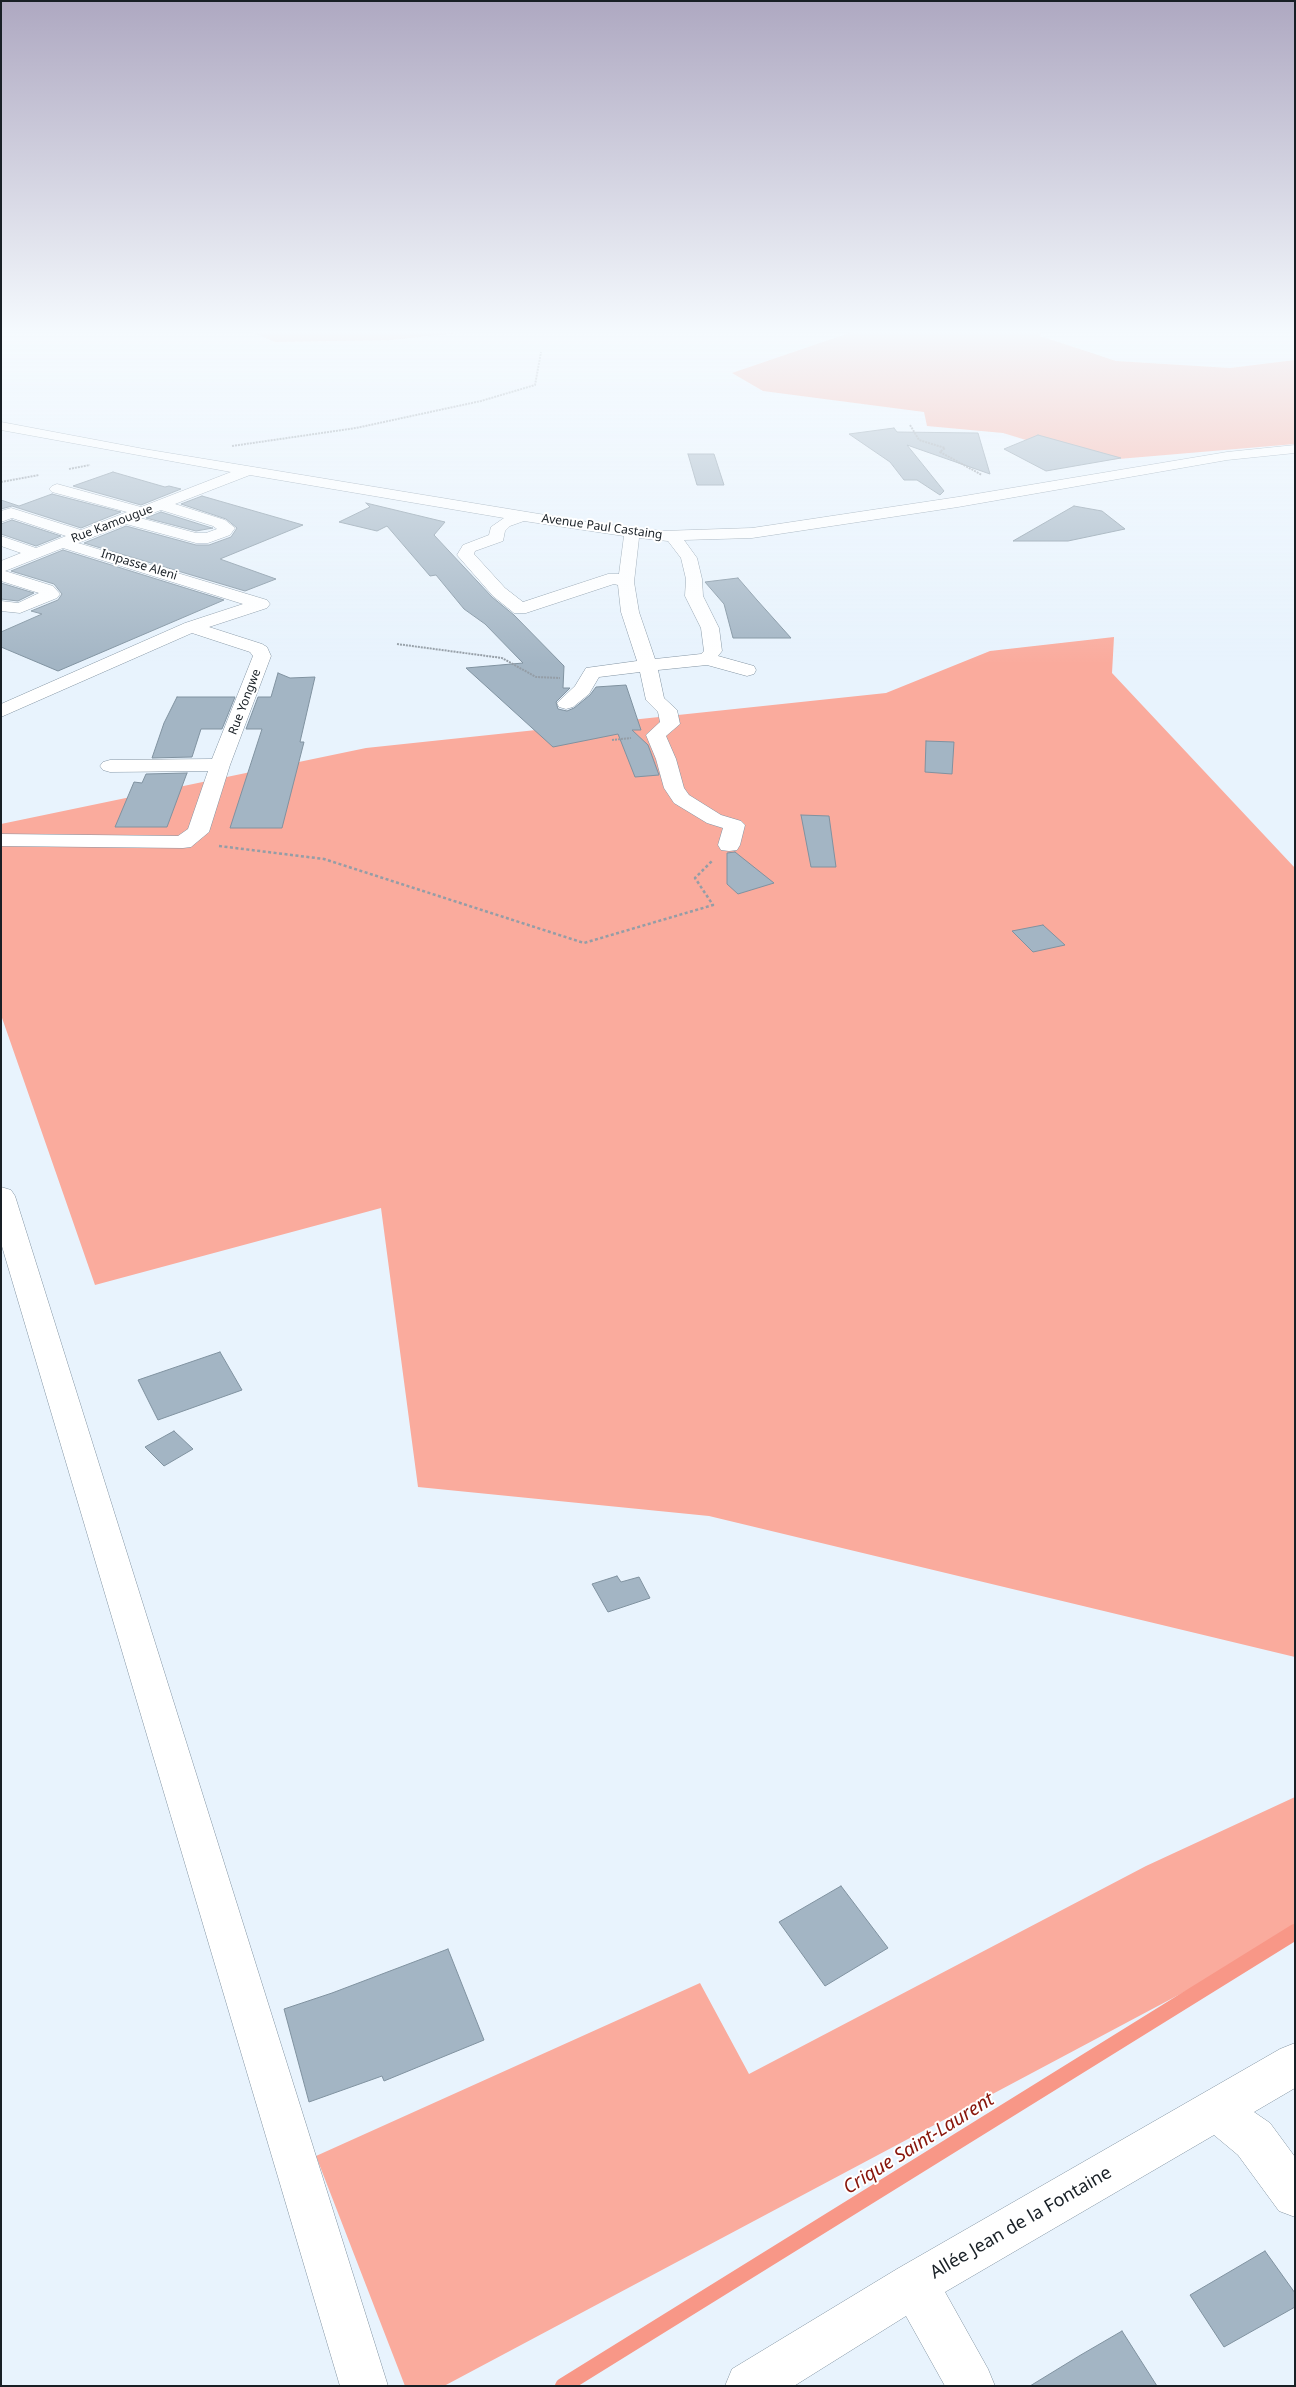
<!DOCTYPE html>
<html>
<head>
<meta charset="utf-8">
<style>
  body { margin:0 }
  #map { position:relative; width:1296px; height:2387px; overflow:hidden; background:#e8f3fd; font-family:"Noto Sans",sans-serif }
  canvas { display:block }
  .frame { position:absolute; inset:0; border:2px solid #181f25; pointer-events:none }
</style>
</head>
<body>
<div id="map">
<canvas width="1296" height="2387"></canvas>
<div class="frame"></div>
</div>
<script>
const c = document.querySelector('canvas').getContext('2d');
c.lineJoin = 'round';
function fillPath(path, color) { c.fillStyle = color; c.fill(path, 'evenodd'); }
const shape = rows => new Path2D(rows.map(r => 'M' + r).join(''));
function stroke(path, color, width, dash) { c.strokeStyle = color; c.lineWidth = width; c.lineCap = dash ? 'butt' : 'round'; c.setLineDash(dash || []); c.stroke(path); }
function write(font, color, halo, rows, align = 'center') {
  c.font = font + ' "Noto Sans",sans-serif'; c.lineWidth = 4; c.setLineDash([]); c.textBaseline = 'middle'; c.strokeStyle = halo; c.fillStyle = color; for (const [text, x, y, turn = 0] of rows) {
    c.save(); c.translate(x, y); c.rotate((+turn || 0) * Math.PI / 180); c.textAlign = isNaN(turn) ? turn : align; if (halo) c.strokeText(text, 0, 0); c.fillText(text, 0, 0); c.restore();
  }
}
const forest = shape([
  [245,329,497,329,390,340,275,342],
  [856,329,1042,329,1040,336,1116,361,1230,368,1295,360,1295,444,1095,461,1003,433,927,426,924,412,763,391,732,373,858,330],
  [1114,637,1112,673,1295,868,1295,1657,709,1516,418,1487,381,1208,95,1285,1,1015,1,824,366,748,886,693,990,651],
  [1295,1797,1295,1933,444,2386,405,2386,316,2156,700,1983,749,2074,1146,1866]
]);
const stream = shape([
  [563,2386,1295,1932]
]);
const building = shape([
  [894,428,897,432,978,433,990,474,907,445,944,491,940,495,917,480,904,480,890,462,849,434,894,428],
  [1038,435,1121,458,1046,471,1004,449,1038,435],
  [688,454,714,454,724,485,697,485,688,454],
  [113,472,165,487,169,486,181,489,141,505,73,486,113,472],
  [52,494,121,512,81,528,12,506,1,509,1,500,19,506,52,494],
  [202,496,303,525,220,559,276,579,245,591,84,543,126,526,196,545,209,545,231,537,237,528,226,519,181,504,202,496],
  [366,503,445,522,434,535,492,597,514,615,564,666,563,688,570,688,556,702,558,709,567,711,574,708,590,695,596,687,626,685,641,730,632,730,648,745,659,775,635,777,618,734,553,747,466,668,523,663,485,624,464,609,436,575,430,576,387,526,377,531,339,522,370,507,366,503],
  [1074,506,1102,511,1125,529,1068,541,1013,541,1074,506],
  [161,512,212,528,213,528,196,531,146,518,161,512],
  [12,520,61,536,36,546,1,534,1,524,12,520],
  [63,550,224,600,58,671,1,647,1,632,42,614,31,611,58,600,62,594,54,584,11,571,63,550],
  [738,578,757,600,791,638,733,638,724,604,705,582,738,578],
  [1,583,34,593,18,601,1,599,1,583],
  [278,673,290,678,315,677,300,742,304,742,282,828,230,828,262,729,246,729,258,697,271,697,278,673],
  [177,697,235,697,222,729,201,729,192,757,152,758,164,723,177,697],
  [926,741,954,742,952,774,925,772,926,741],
  [187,773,167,827,115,827,134,782,142,783,146,774,187,773],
  [801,815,829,816,836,867,811,867,801,815],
  [735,852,774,883,738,894,727,884,727,853,735,852],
  [1043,925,1065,945,1033,952,1012,931,1043,925],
  [220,1352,242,1390,158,1420,138,1380,220,1352],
  [174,1431,193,1449,164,1466,145,1447,174,1431],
  [617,1576,621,1582,639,1577,650,1598,608,1612,592,1584,617,1576],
  [841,1886,888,1948,825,1986,779,1922,841,1886],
  [448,1949,484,2040,384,2081,382,2076,309,2102,284,2009,332,1993,448,1949],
  [1265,2251,1295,2293,1295,2307,1224,2347,1190,2295,1265,2251],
  [1122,2331,1157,2386,1030,2386,1079,2356,1122,2331]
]);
const pathFar1 = shape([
  [910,425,919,440,945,448,940,452,982,475],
  [232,446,356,428,481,401,535,385,541,352],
  [69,469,90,465],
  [1,482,39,475],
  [397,644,502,658,536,677,560,678],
  [612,740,631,738]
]);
const path = shape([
  [219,846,324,859,584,943,713,905,695,878,713,860]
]);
const minor = shape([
  [1,422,144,449,594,523,662,531,752,528,958,497,1227,452,1295,445,1295,453,1227,460,958,507,752,538,684,540,697,558,702,579,703,596,719,628,722,651,718,656,754,666,756,670,754,674,747,676,707,665,658,670,664,698,677,710,680,724,666,736,676,759,684,788,689,795,721,815,741,821,745,825,740,845,737,850,729,851,721,850,718,845,723,828,707,823,674,803,664,788,656,759,646,735,660,722,658,712,646,700,640,672,599,677,589,694,573,707,566,709,559,707,557,703,575,686,586,668,637,661,621,612,618,585,614,584,526,613,514,613,493,596,457,555,463,545,489,535,491,527,504,518,250,475,175,504,225,520,235,528,230,535,208,543,196,543,126,524,78,543,267,600,270,604,267,608,209,627,262,644,267,647,271,656,230,765,209,832,191,847,183,848,1,846,1,834,178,836,188,829,208,771,110,772,103,770,100,766,103,762,110,760,212,759,253,656,250,652,192,633,1,717,1,704,185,623,243,604,63,548,5,571,53,586,60,594,57,598,20,613,1,611,1,601,18,603,39,593,1,581,1,561,21,553,1,546,1,536,36,548,66,536,12,518,1,522,1,511,11,508,81,530,127,512,52,492,49,489,52,486,57,484,141,507,231,472,1,430,1,422],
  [161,510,213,526,217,529,206,533,196,533,140,518,161,510],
  [524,521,624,536,619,574,608,574,523,602,505,588,474,554,475,551,503,541,505,531,510,526,524,521],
  [639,538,668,541,681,558,686,579,685,596,701,628,704,651,701,654,655,659,639,612,634,582,639,538],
  [1,1187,11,1190,15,1196,388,2386,340,2386,1,1243,1,1187],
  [1295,2043,1295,2088,1254,2112,1270,2123,1295,2157,1295,2217,1279,2211,1238,2155,1214,2135,945,2292,988,2369,995,2386,945,2386,906,2316,794,2386,725,2386,732,2369,897,2269,1280,2049,1295,2043]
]);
const farStreetnames = [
  ["Rue Kamougue",112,524,-21],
  ["Avenue Paul Castaing",602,527,8],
  ["Impasse Aleni",139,565,17],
  ["Rue Yongwe",245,702,-69]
];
const nearStreetnames = [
  ["Allée Jean de la Fontaine",1021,2223,-30]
];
const nearWaternames = [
  ["Crique Saint-Laurent",919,2144,-32]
];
fillPath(forest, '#faab9d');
stroke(stream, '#f89787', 16);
fillPath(building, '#a3b5c4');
stroke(building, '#8092a0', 1);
stroke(minor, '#8394a3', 1);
stroke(pathFar1, '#949da6', 2, [2, 1]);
stroke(path, '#949da6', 2.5, [3, 2.5]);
fillPath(minor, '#fff');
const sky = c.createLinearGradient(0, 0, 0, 664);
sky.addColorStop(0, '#aea8c1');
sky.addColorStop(0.5, '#f5fafe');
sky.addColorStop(1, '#f5fafe00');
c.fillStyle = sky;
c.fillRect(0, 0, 1296, 664);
write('12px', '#181f25', '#fff', farStreetnames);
write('18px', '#181f25', '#fff', nearStreetnames);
write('italic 19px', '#88160c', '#fff', nearWaternames);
</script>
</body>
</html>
